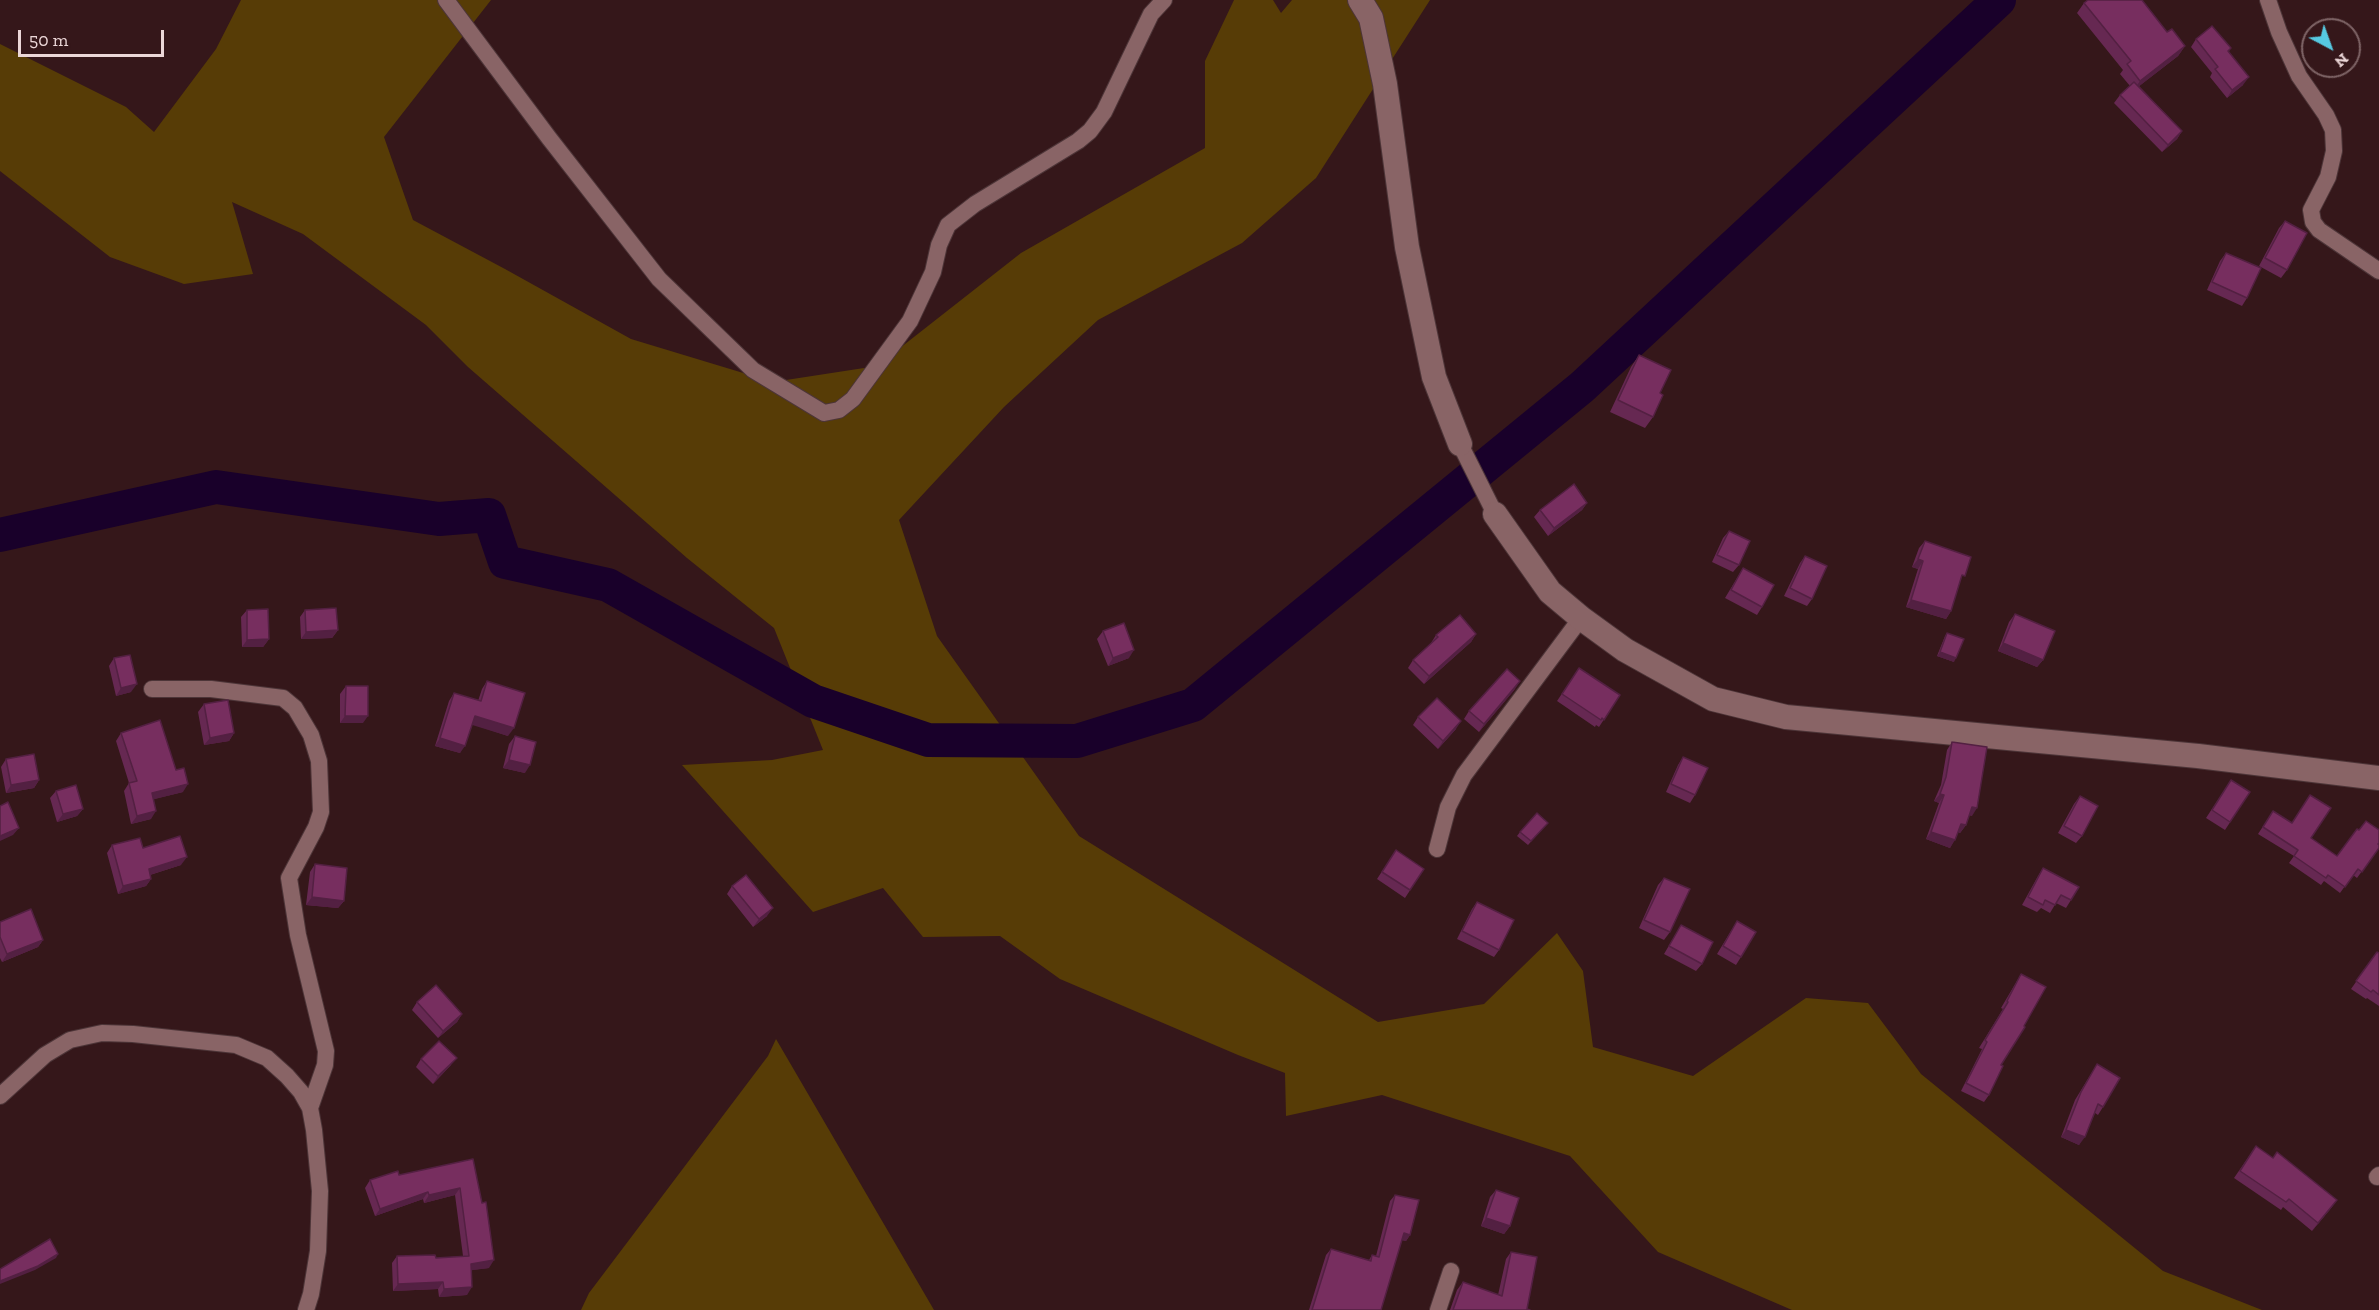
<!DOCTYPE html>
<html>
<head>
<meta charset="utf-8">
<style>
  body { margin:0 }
  #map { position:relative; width:2379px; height:1310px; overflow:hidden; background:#35171a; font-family:"Zilla Slab",serif }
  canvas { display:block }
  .north { position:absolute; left:2301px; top:18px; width:60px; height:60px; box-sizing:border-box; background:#35171a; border:2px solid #7e6466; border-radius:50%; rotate:139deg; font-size:16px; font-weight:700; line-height:24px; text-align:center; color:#ecd7d8 }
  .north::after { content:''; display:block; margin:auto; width:21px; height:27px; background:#56c9e1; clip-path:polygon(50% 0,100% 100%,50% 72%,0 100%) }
  .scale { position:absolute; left:18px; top:30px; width:146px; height:27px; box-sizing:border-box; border:3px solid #ecd7d8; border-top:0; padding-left:8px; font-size:18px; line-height:21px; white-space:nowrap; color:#ecd7d8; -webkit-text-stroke:4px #35171a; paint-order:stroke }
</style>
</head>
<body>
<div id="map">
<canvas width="2379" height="1310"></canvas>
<div class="north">N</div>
<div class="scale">50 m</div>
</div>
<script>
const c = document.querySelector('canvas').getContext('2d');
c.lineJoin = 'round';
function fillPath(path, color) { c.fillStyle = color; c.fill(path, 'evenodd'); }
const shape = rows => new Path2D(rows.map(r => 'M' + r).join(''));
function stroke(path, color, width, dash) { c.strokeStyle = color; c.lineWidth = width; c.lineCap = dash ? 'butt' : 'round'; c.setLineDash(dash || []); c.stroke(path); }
const green = shape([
  [241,0,491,0,384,137,413,220,505,269,631,339,773,382,877,366,1021,253,1205,148,1205,61,1234,0,1273,0,1281,13,1292,0,1430,0,1316,178,1242,243,1098,320,1004,407,899,520,937,636,1079,836,1378,1022,1484,1004,1557,933,1583,971,1593,1047,1693,1076,1806,998,1868,1003,1921,1074,2163,1271,2262,1310,1792,1310,1658,1252,1570,1156,1382,1095,1286,1116,1285,1073,1238,1055,1060,979,1000,936,923,937,883,888,813,912,682,765,772,760,823,750,774,628,687,558,576,461,468,367,426,325,303,234,232,202,253,274,184,284,110,257,0,171,0,44,126,107,154,132,216,49],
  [776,1039,934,1310,581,1310,589,1293,768,1056]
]);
const river = shape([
  [0,535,216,487,439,519,489,515,505,562,608,585,813,701,928,740,1077,741,1193,705,1582,387,1999,0]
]);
const street = shape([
  [446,0,549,138,659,279,753,370,824,413,839,410,853,399,910,321,933,272,939,245,948,225,975,204,1078,141,1090,131,1104,112,1151,14,1164,0],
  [2268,0,2279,32,2299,76,2326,115,2333,130,2334,151,2328,177,2311,210,2313,222,2319,230,2379,271],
  [1460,444,1495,514],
  [152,689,211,689,283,698,295,708,311,735,319,761,321,812,316,827,289,878,298,935,326,1051,325,1065,310,1108],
  [1437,849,1448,807,1464,775,1581,618],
  [0,1096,45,1055,70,1040,102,1033,133,1034,236,1045,267,1058,287,1076,301,1092,310,1108,314,1130,320,1191,318,1251,311,1294,306,1310],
  [2377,1177,2379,1175],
  [1438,1310,1451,1271]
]);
const secondary = shape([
  [1360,0,1371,18,1385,84,1407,247,1434,377,1460,444],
  [1495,514,1550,592,1581,618,1625,650,1713,699,1786,717,2198,756,2379,778]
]);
const wall = shape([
  [2084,3,2167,32,2185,46,2178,56,2139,86,2182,131,2177,139,2162,152,2114,103,2120,95,2130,86,2120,74,2123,70,2077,13],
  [2196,39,2231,48,2229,51,2243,85,2227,98,2210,77,2212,73,2191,47],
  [2285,221,2287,270,2281,278,2259,266,2279,228],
  [2226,253,2247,298,2242,306,2207,290,2220,261],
  [1639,355,1660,393,1653,417,1645,428,1610,412,1631,367],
  [1587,503,1582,510,1548,536,1534,517,1540,510],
  [1729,531,1739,565,1733,572,1712,562,1723,538],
  [1925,541,1951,611,1946,619,1906,607,1918,569,1912,567,1919,548],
  [1805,556,1812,599,1807,606,1784,596,1800,563],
  [1743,568,1762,607,1757,615,1725,598],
  [247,610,269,639,263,647,242,647,241,617],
  [305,610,338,630,332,638,301,639,300,617],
  [2015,614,2043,660,2037,667,1998,651,2009,622],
  [1103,631,1129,658,1108,666,1097,639],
  [1947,633,1954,662,1937,656,1945,636],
  [1476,634,1471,642,1424,684,1408,668,1413,660,1431,643,1436,635],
  [114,658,131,692,116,696,109,666],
  [1579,668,1620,695,1599,727,1596,725,1595,727,1557,701],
  [487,681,508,736,472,724,460,753,435,746,449,701,454,693,478,701,482,689],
  [346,686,363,723,340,723,340,694],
  [1515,689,1479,732,1464,719,1469,711],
  [204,704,234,733,229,741,204,745,198,712],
  [1418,717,1456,729,1438,749,1413,725],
  [121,733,183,792,154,799,151,819,131,824,124,791,129,783,116,741],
  [515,736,525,773,503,768,509,744],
  [1952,742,1972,816,1969,815,1966,825,1960,833,1958,832,1950,848,1926,839,1939,803,1934,801,1941,785,1947,750],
  [1683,757,1695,795,1690,803,1666,792,1678,765],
  [6,759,39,780,34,788,6,793,1,767],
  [2231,780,2250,792,2225,830,2206,818],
  [56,791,83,809,77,816,57,822,50,798],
  [2080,796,2082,836,2076,843,2058,833,2074,804],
  [2273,811,2337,856,2378,844,2379,848,2357,878,2353,875,2340,893,2324,881,2321,885,2289,863,2294,856,2258,834],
  [1548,823,1528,845,1517,836,1520,832],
  [112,845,143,848,181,865,150,875,151,879,146,886,118,894,107,853],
  [1396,850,1424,869,1405,898,1377,879],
  [315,864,344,901,338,908,306,905,310,872],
  [2043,868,2071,900,2066,908,2056,903,2050,913,2041,908,2037,912,2022,905,2038,876],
  [1664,878,1670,932,1664,940,1639,928,1658,885],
  [732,886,767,916,753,927,727,894],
  [1477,902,1499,950,1494,957,1457,939,1472,909],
  [1737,921,1741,957,1736,965,1717,954],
  [0,922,43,940,38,947,2,962,0,958],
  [1681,925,1702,964,1696,971,1664,954],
  [2377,952,2379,953,2379,1006,2367,998,2366,999,2351,989],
  [2021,974,2001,1065,1989,1095,1984,1102,1961,1091,1982,1049,1979,1048,2003,1009,2001,1008],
  [417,1002,462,1014,457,1022,438,1038,412,1010],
  [421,1059,451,1065,433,1084,416,1067],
  [2097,1064,2103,1107,2098,1115,2095,1113,2079,1145,2061,1137,2075,1100],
  [2256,1146,2332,1207,2312,1231,2283,1207,2281,1210,2234,1178],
  [473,1159,489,1268,471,1270,467,1295,439,1297,438,1289,393,1291,392,1263,397,1256,436,1258,463,1256,455,1195,424,1203,423,1199,375,1216,365,1188,370,1180,399,1175],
  [1496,1190,1510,1226,1504,1234,1481,1226,1490,1197],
  [1395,1195,1410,1235,1406,1241,1402,1240,1381,1310,1309,1310,1326,1255,1331,1249,1369,1260,1372,1255,1376,1256,1390,1201],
  [1511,1252,1527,1309,1530,1310,1450,1310,1457,1290,1463,1282,1498,1295,1506,1259]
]);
const shadedWall = shape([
  [2185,46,2178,56,2133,91,2140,81],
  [2249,77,2243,85,2227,98,2232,90],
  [2182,131,2177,139,2162,152,2168,145],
  [1587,503,1582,510,1548,536,1554,528],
  [1918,559,1923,561,1918,569,1912,567],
  [1911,600,1951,611,1946,619,1906,607],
  [338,630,332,638,301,639,306,632],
  [1476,634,1471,642,1424,684,1429,676],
  [269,639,263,647,242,647,247,640],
  [2003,643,2043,660,2037,667,1998,651],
  [1134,650,1129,658,1108,666,1113,658],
  [1940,652,1956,658,1954,662,1937,656],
  [1520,681,1515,689,1479,732,1484,724],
  [137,684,131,692,116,696,121,688],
  [345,716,368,716,363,723,340,723],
  [475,716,514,728,508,736,469,724],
  [1461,721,1456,729,1438,749,1443,741],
  [234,733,229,741,204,745,210,738],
  [440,738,465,746,460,753,435,746],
  [509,760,530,765,525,773,503,768],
  [39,780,34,788,6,793,11,785],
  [188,784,183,792,147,801,152,793],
  [1940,794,1944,795,1939,803,1934,801],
  [1972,807,1977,808,1972,816,1967,814],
  [83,809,77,816,57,822,63,814],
  [156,811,151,819,131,824,137,816],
  [1961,824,1966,825,1960,833,1956,831],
  [19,828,13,835,0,841,0,836],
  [1931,832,1955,840,1950,848,1926,839],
  [187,857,181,865,143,877,149,869],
  [151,879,146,886,118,894,123,886],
  [312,897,344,901,338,908,306,905],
  [773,908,767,916,753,927,759,919],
  [43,940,38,947,2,962,7,954],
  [462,1014,457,1022,438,1038,443,1031],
  [457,1058,451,1065,433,1084,438,1076],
  [2066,1130,2085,1137,2079,1145,2061,1137],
  [460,1188,455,1195,424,1203,429,1195],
  [428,1192,423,1199,375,1216,380,1209],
  [2337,1200,2332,1207,2312,1231,2318,1223],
  [1486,1218,1510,1226,1504,1234,1481,1226],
  [1404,1233,1410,1235,1406,1241,1400,1240],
  [58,1254,56,1258,35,1270,0,1284,0,1281],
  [494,1260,489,1268,466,1271,471,1264],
  [443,1282,438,1289,393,1291,398,1284],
  [472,1287,467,1295,439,1297,444,1289]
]);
const building = shape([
  [2088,0,2142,0,2167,32,2172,29,2185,46,2140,81,2127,64,2131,61,2084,3,2088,0],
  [2212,26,2231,48,2228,51,2249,77,2232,90,2215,69,2218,67,2196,39,2212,26],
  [2134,82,2182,131,2168,145,2120,95,2134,82],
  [2285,221,2307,233,2287,270,2265,258,2285,221],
  [2226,253,2261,268,2247,298,2212,282,2226,253],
  [1639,355,1671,370,1660,393,1663,395,1653,417,1618,400,1639,355],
  [1574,484,1587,503,1554,528,1540,510,1574,484],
  [1729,531,1750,541,1739,565,1717,555,1729,531],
  [1925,541,1971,557,1965,576,1962,575,1951,611,1911,600,1923,561,1918,559,1925,541],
  [1805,556,1827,566,1812,599,1790,588,1805,556],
  [1743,568,1774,585,1762,607,1731,590,1743,568],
  [336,608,338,630,306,632,305,610,336,608],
  [268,609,269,639,247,640,247,610,268,609],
  [2015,614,2055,631,2043,660,2003,643,2015,614],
  [1460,615,1476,634,1429,676,1413,660,1438,637,1436,635,1460,615],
  [1124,623,1134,650,1113,658,1103,631,1124,623],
  [1947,633,1964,639,1956,658,1940,652,1947,633],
  [130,655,137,684,121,688,114,658,130,655],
  [1579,668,1620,695,1604,720,1602,718,1601,720,1562,694,1579,668],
  [1507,669,1520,681,1484,724,1469,711,1507,669],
  [487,681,525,693,514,728,475,716,465,746,440,738,454,693,481,701,487,681],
  [346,686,368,686,368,716,345,716,346,686],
  [1437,698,1461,721,1443,741,1418,717,1437,698],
  [228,700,234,733,210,738,204,704,228,700],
  [160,720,176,770,184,768,188,784,152,793,156,811,137,816,129,783,137,781,121,733,160,720],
  [515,736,536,742,530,765,509,760,515,736],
  [1952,742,1987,747,1977,808,1972,807,1966,825,1961,824,1955,840,1931,832,1944,795,1940,794,1946,777,1952,742],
  [34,754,39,780,11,785,6,759,34,754],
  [1683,757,1708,768,1695,795,1671,784,1683,757],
  [2231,780,2250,792,2230,822,2212,810,2231,780],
  [76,785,83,809,63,814,56,791,76,785],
  [2310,795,2331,808,2311,838,2337,856,2357,829,2359,830,2366,821,2379,830,2379,843,2378,844,2379,845,2379,848,2362,872,2358,869,2345,887,2328,875,2326,878,2294,856,2298,850,2263,827,2273,811,2292,823,2310,795],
  [2080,796,2098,806,2082,836,2064,826,2080,796],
  [8,802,19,828,0,836,0,806,8,802],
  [1537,813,1548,823,1531,841,1520,832,1537,813],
  [180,836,187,857,149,869,151,879,123,886,112,845,140,838,143,848,180,836],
  [1396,850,1424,869,1410,890,1382,872,1396,850],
  [315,864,347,868,344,901,312,897,315,864],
  [2043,868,2079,887,2071,900,2061,895,2055,905,2045,900,2043,905,2028,897,2043,868],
  [746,875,773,908,759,919,732,886,746,875],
  [1664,878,1690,889,1670,932,1644,920,1664,878],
  [1477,902,1514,920,1499,950,1462,931,1477,902],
  [31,909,43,940,7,954,0,937,0,922,31,909],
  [1737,921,1756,932,1741,957,1723,946,1737,921],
  [1681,925,1713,942,1702,964,1669,946,1681,925],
  [2377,952,2379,953,2379,995,2373,990,2371,992,2356,981,2377,952],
  [2021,974,2046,987,2024,1026,2025,1027,2001,1065,2003,1066,1989,1095,1966,1083,1987,1042,1985,1040,2008,1002,2007,1001,2021,974],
  [436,985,462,1014,443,1031,417,1002,436,985],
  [439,1041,457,1058,438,1076,421,1059,439,1041],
  [2097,1064,2120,1078,2103,1107,2098,1104,2085,1137,2066,1130,2081,1092,2097,1064],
  [2256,1146,2273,1158,2277,1152,2337,1200,2318,1223,2289,1199,2286,1202,2240,1171,2256,1146],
  [473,1159,482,1203,486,1202,494,1260,471,1264,472,1287,444,1289,443,1282,398,1284,397,1256,435,1255,436,1258,469,1256,460,1188,429,1195,428,1192,380,1209,370,1180,398,1171,399,1175,473,1159],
  [1496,1190,1519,1198,1510,1226,1486,1218,1496,1190],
  [1395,1195,1419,1200,1410,1235,1404,1233,1381,1310,1312,1310,1331,1249,1371,1261,1372,1255,1379,1257,1395,1195],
  [50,1239,58,1254,38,1266,0,1281,0,1269,50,1239],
  [1511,1252,1537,1257,1527,1309,1530,1310,1453,1310,1463,1282,1502,1296,1511,1252]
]);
fillPath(green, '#573c06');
stroke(river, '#19002a', 34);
stroke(street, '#4d3538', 18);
stroke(secondary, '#4d3538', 26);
stroke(street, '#896466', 16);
stroke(secondary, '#896466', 24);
fillPath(wall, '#662852');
fillPath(shadedWall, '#532042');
fillPath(building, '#772e5f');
stroke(building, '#532042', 1.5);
</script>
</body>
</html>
